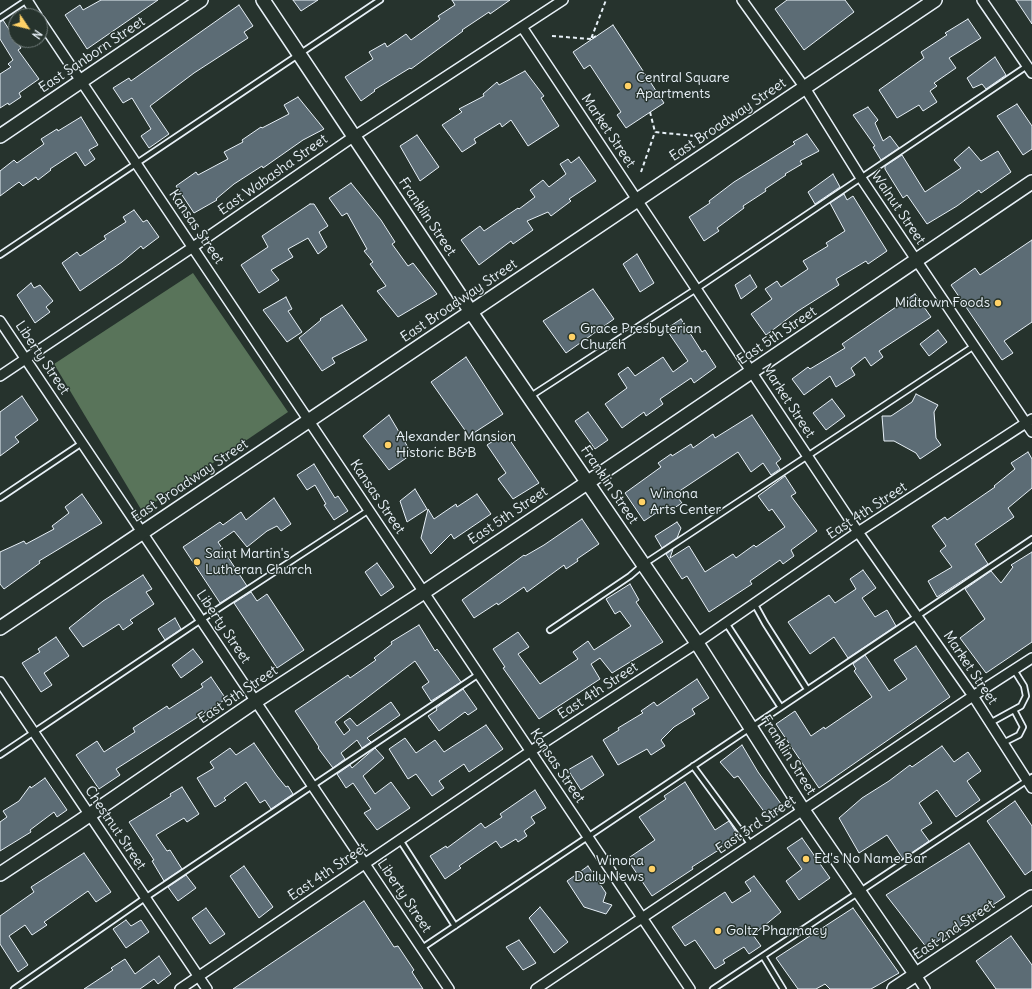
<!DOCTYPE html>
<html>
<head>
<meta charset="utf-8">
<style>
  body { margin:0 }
  #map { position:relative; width:1032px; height:989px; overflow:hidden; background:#26332d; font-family:Delius,sans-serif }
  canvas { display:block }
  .north { position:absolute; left:8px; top:8px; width:40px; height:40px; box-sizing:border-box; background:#26332d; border:1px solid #747f7e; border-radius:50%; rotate:125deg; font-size:11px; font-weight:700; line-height:16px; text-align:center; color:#e8f1f8 }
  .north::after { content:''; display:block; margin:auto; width:14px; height:18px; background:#ffd166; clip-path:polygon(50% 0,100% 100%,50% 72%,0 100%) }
</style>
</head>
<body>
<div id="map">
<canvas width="1032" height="989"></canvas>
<div class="north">N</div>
</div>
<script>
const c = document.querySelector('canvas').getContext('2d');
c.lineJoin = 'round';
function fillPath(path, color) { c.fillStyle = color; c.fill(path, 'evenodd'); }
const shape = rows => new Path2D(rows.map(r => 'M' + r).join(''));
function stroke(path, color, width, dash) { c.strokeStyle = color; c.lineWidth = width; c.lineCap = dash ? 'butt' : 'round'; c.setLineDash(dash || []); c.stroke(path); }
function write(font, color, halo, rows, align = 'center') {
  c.font = font + ' Delius,sans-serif'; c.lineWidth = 3; c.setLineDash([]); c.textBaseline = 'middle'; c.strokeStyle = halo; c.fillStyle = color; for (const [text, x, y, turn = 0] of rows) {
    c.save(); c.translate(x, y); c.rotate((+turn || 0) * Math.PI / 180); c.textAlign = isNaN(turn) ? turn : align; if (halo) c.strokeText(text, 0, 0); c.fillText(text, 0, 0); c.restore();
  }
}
const green = shape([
  [193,273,288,412,142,511,54,364]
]);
const building = shape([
  [101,0,158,0,87,49,65,15,80,5,83,10,101,0],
  [293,0,318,0,301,11,293,0],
  [452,0,510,0,490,14,489,12,462,30,463,31,411,69,410,68,374,90,375,91,361,101,345,77,373,59,369,52,385,43,387,47,406,34,411,40,440,19,438,16,455,5,452,0],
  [787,0,845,0,854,12,804,50,775,9,787,0],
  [1016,0,1032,0,1032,24,1016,0],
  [239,5,253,26,244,32,248,38,194,73,150,106,169,134,149,148,141,136,151,129,132,98,123,103,113,88,129,78,131,81,239,5],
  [968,19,981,38,949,58,956,68,934,83,937,86,930,91,937,102,923,111,919,105,897,118,879,90,924,58,921,52,947,35,945,33,968,19],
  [3,20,21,48,18,50,39,79,19,93,21,97,9,105,8,103,0,108,0,74,11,67,8,64,13,60,0,39,0,22,3,20],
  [613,25,664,103,626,128,617,115,621,112,590,65,584,69,573,52,613,25],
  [995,57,1006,75,986,89,982,84,973,88,967,78,995,57],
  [525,71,544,96,541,98,559,126,528,146,511,120,502,127,500,123,474,139,476,143,462,152,442,125,462,112,459,109,484,96,483,94,497,82,499,85,525,71],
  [298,97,324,129,303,140,263,168,262,166,234,184,216,199,217,200,194,213,176,186,196,172,198,175,228,159,224,152,243,142,242,140,261,127,262,128,289,114,284,105,298,97],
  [1017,104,1032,126,1032,149,1023,155,997,116,1017,104],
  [868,107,878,120,875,123,883,141,890,136,899,148,881,160,873,147,875,146,853,115,868,107],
  [81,117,98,145,89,150,95,159,85,166,76,152,50,169,51,170,38,180,36,177,23,186,19,182,0,196,0,171,14,160,17,163,44,144,41,139,57,129,58,131,81,117],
  [807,134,819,151,800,161,802,164,785,174,786,175,765,189,766,191,743,206,744,208,717,228,719,231,704,241,689,217,710,203,709,201,734,182,795,144,793,142,807,134],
  [417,135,439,167,420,181,400,146,417,135],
  [969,147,981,161,998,151,1011,172,981,193,979,190,957,206,927,224,907,195,903,198,885,169,885,166,902,155,925,192,961,168,954,160,969,147],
  [579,157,596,181,569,199,571,201,551,216,548,212,527,221,533,230,513,244,511,241,479,265,461,240,480,226,484,231,518,208,519,209,535,197,530,190,543,180,549,187,566,174,560,164,568,159,571,163,579,157],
  [833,174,840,187,815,204,808,192,833,174],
  [351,183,381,220,395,242,392,244,408,266,413,263,437,294,398,317,377,291,386,286,370,264,373,262,364,251,367,249,347,213,342,216,329,198,351,183],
  [844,194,847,200,853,196,887,251,868,264,866,261,836,279,839,285,798,311,766,335,751,314,772,299,765,289,777,281,781,287,808,269,803,261,828,246,826,243,845,231,830,203,844,194],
  [310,204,314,204,328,226,319,232,327,247,318,254,308,238,288,249,293,257,271,270,279,280,259,293,241,265,268,247,262,236,310,204],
  [134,210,143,222,147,220,159,237,143,249,141,246,122,262,80,291,62,263,77,252,80,256,106,239,104,236,126,222,123,217,134,210],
  [1032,240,1032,322,1004,341,1013,353,1002,360,951,285,975,268,980,275,1032,240],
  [637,254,654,283,640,292,623,264,637,254],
  [750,275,757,287,741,299,735,285,750,275],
  [31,283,34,288,40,285,53,301,46,307,50,312,35,323,17,295,31,283],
  [593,289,614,319,566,353,543,321,593,289],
  [915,294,931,317,879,351,883,357,871,366,865,357,851,368,855,375,836,387,830,376,804,395,792,379,808,367,810,369,845,348,842,344,915,294],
  [286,297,292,309,288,311,302,332,287,342,263,310,286,297],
  [342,305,367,340,332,358,335,363,322,371,299,338,321,320,320,319,342,305],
  [681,319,702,352,705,350,716,367,694,383,691,378,660,399,663,404,646,416,644,412,622,428,605,404,627,388,618,374,628,367,635,376,663,357,673,372,688,361,666,329,681,319],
  [938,330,947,342,929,356,920,344,938,330],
  [466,357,503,414,469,436,431,382,466,357],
  [916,394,938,405,934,412,936,438,941,445,920,459,916,453,894,441,884,441,882,416,891,416,912,402,916,394],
  [22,396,38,420,15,437,19,442,0,456,0,412,22,396],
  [832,399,845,416,826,430,813,413,832,399],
  [588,412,608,440,595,449,575,421,588,412],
  [389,415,412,454,389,470,363,436,389,415],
  [752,415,781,459,776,463,780,469,771,475,763,463,751,472,738,452,675,494,682,503,671,510,668,505,644,521,625,493,661,467,658,463,671,454,672,456,691,444,693,448,713,434,715,438,752,415],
  [505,433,539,483,513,499,498,479,506,473,487,445,505,433],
  [1028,452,1032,459,1032,488,1008,508,1014,517,975,544,988,564,937,597,928,581,952,567,940,551,946,546,932,526,945,517,947,520,995,487,994,486,1015,469,1011,463,1028,452],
  [314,464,335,498,338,496,348,511,334,520,324,505,326,504,315,485,307,490,297,475,314,464],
  [785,476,796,493,791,496,817,531,791,550,794,556,783,564,780,560,750,581,752,584,709,612,687,576,682,579,666,554,673,549,670,558,689,546,705,572,733,554,736,558,754,545,756,547,785,527,772,509,769,511,758,496,785,476],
  [415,489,427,509,407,522,400,501,415,489],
  [82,494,102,523,39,561,40,563,4,589,0,584,0,552,24,541,26,544,54,529,52,526,69,513,65,507,82,494],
  [477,494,491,514,454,539,451,534,431,554,421,538,428,509,434,519,456,504,457,507,477,494],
  [274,498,291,524,281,531,277,526,267,531,247,547,234,531,218,542,247,586,220,603,183,547,220,522,223,525,241,512,246,520,274,498],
  [582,519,599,544,577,559,578,561,566,569,564,565,527,592,524,587,498,605,497,603,474,618,462,600,524,555,525,556,544,545,582,519],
  [677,522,681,528,677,538,662,548,655,536,677,522],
  [1032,552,1032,642,986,673,960,638,985,619,965,589,991,571,1001,583,1013,567,1011,565,1032,552],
  [377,563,394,587,381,596,365,572,377,563],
  [863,570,876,588,862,598,875,617,887,610,896,626,848,658,834,637,810,654,788,622,829,595,835,603,856,589,850,579,863,570],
  [143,575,152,589,146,592,154,604,130,620,133,623,123,630,119,624,83,647,69,628,103,601,143,575],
  [630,584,639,600,636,602,663,642,612,673,600,658,591,664,600,679,539,719,503,668,505,667,493,649,518,632,529,647,518,654,540,684,578,659,573,652,588,641,594,650,631,626,620,611,615,614,606,599,630,584],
  [251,592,257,601,267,594,304,650,277,668,234,603,251,592],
  [175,618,181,629,165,640,158,629,175,618],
  [419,625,435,651,437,649,461,682,431,701,422,687,429,682,415,661,335,722,344,735,350,730,344,722,350,718,357,726,391,702,400,715,367,738,371,742,362,748,357,740,341,753,345,759,333,768,318,748,319,747,295,711,348,675,350,678,376,660,374,658,392,644,391,642,419,625],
  [56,637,69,656,44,673,52,685,41,692,22,663,40,652,38,649,56,637],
  [916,646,950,697,819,788,776,724,795,711,811,736,824,727,825,729,872,697,854,671,856,669,853,664,865,655,889,691,907,679,894,660,916,646],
  [193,649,203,662,181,678,172,665,193,649],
  [211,677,226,699,116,769,120,775,99,789,76,755,97,741,104,752,135,732,133,728,167,706,169,709,203,687,201,684,211,677],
  [697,679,709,698,692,709,695,714,674,727,661,740,665,746,651,755,647,749,618,765,603,740,619,730,618,728,643,713,641,711,654,702,657,706,697,679],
  [463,689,477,709,468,715,465,712,439,731,428,716,437,710,436,708,463,689],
  [486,725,503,749,469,772,464,764,439,781,444,788,432,796,416,774,408,779,389,749,405,738,416,753,435,740,444,752,486,725],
  [254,743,277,776,286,787,288,786,293,794,271,809,265,800,260,803,246,782,224,798,226,800,215,807,197,778,214,768,210,762,230,748,236,755,254,743],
  [742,745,758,772,784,808,768,817,738,776,734,778,720,762,742,745],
  [942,746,954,762,968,752,981,771,967,781,980,800,956,817,937,790,919,803,932,823,921,830,929,841,903,859,887,835,859,853,839,818,862,798,889,781,910,765,912,767,942,746],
  [375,748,384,758,363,776,375,794,391,782,410,808,377,830,364,813,371,809,353,783,346,788,337,774,350,765,352,768,375,748],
  [592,756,604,775,581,790,568,770,592,756],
  [45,778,67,810,57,817,54,812,30,830,31,832,0,851,0,822,7,817,3,811,19,801,30,786,31,788,45,778],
  [685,782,715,830,729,821,739,837,692,867,693,869,652,896,627,859,655,840,639,817,666,799,664,796,685,782],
  [182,787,199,814,187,822,184,818,156,835,167,851,170,850,182,869,164,881,152,861,154,860,129,822,171,796,170,794,182,787],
  [535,790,546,808,531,817,535,823,524,831,527,836,518,842,516,839,501,848,496,841,459,866,461,868,445,879,430,856,446,846,447,848,481,823,485,828,502,817,500,814,535,790],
  [1015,801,1032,826,1032,870,1025,875,987,821,1015,801],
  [802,838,830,878,799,900,786,881,802,869,787,848,802,838],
  [969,843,1005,897,927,948,886,895,969,843],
  [84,853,111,892,96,902,88,891,44,922,47,925,32,935,25,925,9,936,28,965,18,972,0,944,0,916,34,892,31,887,84,853],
  [244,866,273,907,259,918,230,876,244,866],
  [588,866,606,893,603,902,612,905,606,914,584,907,567,881,588,866],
  [186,875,196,888,178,901,168,887,186,875],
  [754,876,781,912,753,935,761,946,749,954,744,947,723,960,725,963,715,969,695,940,685,946,672,927,725,892,732,903,751,891,745,882,754,876],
  [364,901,394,947,398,946,414,970,412,972,423,989,233,989,364,901],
  [540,907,568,942,554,953,529,918,540,907],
  [206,908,225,934,210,944,192,918,206,908],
  [853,908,899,973,871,989,830,989,825,984,816,989,798,989,776,958,853,908],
  [126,920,131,926,141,920,149,932,126,948,113,929,126,920],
  [1011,936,1032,965,1032,989,996,989,976,961,1011,936],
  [519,940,536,963,523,970,506,947,519,940],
  [159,956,171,974,158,984,154,979,140,989,84,989,113,970,111,968,125,959,135,974,159,956]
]);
const path = shape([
  [552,36,591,39],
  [596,36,591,39,606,0],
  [650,112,655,132,695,136],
  [641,172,655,132]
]);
const lane = shape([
  [0,18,27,0],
  [0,255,380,0],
  [531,396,696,289,1027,66],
  [0,498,82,443],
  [754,603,765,623,807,689],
  [726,623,780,706],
  [550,630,630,576,644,564,974,346],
  [990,723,1021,706,1026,696,1024,686,1014,670],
  [1003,743,1019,735,1023,727,1014,710],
  [0,755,201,620,369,510],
  [693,766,751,845],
  [400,840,455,926],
  [422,948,1032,539],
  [763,956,783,989],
  [14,989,145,898,479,674],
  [713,989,1032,777]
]);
const street = shape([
  [27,0,37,16],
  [742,0,805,88,861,178,1032,432],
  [982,0,1032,73],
  [40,20,690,989],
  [522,27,858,532,973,696,1032,788],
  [0,321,449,989],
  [0,376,193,247,353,137,563,0],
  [0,682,207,989],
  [916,975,925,989],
  [180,989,531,751,697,643,858,532,1032,419],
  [536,989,973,696,1032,658]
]);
const secondary = shape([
  [263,0,471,312,697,643,803,810,916,975],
  [0,136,201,0],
  [0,628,935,0],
  [0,874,79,822,256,701,424,592,572,493,1032,182],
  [894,989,1032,897]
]);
const markers = [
  [628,86,4,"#ffd166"],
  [998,303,4,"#ffd166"],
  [572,337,4,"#ffd166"],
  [388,445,4,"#ffd166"],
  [642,502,4,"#ffd166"],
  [197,562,4,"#ffd166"],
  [806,859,4,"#ffd166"],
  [652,869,4,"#ffd166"],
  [718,931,4,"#ffd166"]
];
const streetNames = [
  ["East Sanborn Street",92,55,-34],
  ["East Broadway Street",728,120,-34],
  ["Market Street",608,131,56],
  ["East Wabasha Street",273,175,-35],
  ["Walnut Street",898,208,56],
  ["Franklin Street",427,217,56],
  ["Kansas Street",196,227,56],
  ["East Broadway Street",459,301,-34],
  ["East 5th Street",777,336,-34],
  ["Liberty Street",42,358,56],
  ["Market Street",788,401,57],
  ["East Broadway Street",190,481,-34],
  ["Franklin Street",609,485,56],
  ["Kansas Street",377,497,56],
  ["East 4th Street",867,511,-33],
  ["East 5th Street",508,516,-34],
  ["Liberty Street",223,627,56],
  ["Market Street",970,668,56],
  ["East 4th Street",598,691,-33],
  ["East 5th Street",238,695,-34],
  ["Franklin Street",788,755,58],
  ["Kansas Street",557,766,56],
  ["East 3rd Street",756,825,-34],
  ["Chestnut Street",115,828,56],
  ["East 4th Street",328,872,-34],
  ["Liberty Street",404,896,56],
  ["East 2nd Street",954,930,-34]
];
const poiNames = [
  ["Central Square",636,78],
  ["Apartments",636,94],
  ["Midtown Foods",990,303,"right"],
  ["Grace Presbyterian",580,329],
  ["Church",580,345],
  ["Alexander Mansion",396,437],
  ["Historic B&B",396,453],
  ["Winona",650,494],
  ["Arts Center",650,510],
  ["Saint Martin's",205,554],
  ["Lutheran Church",205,570],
  ["Ed's No Name Bar",814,859],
  ["Winona",644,861,"right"],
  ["Daily News",644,877,"right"],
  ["Goltz Pharmacy",726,931]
];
fillPath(green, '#59745a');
fillPath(building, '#5c6c75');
stroke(building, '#e8f1f8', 1);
stroke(lane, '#e8f1f8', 8);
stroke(street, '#e8f1f8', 12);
stroke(secondary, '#e8f1f8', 16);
stroke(path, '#e8f1f8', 2, [4, 3]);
stroke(lane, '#26332d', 4.5);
stroke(street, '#26332d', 9);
stroke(secondary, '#26332d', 13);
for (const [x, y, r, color] of markers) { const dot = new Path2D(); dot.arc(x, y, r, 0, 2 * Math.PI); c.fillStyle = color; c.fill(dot); stroke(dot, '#26332d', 1.5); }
write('14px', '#e8f1f8', '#26332d', streetNames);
write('14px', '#e8f1f8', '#26332d', poiNames, 'left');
</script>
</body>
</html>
